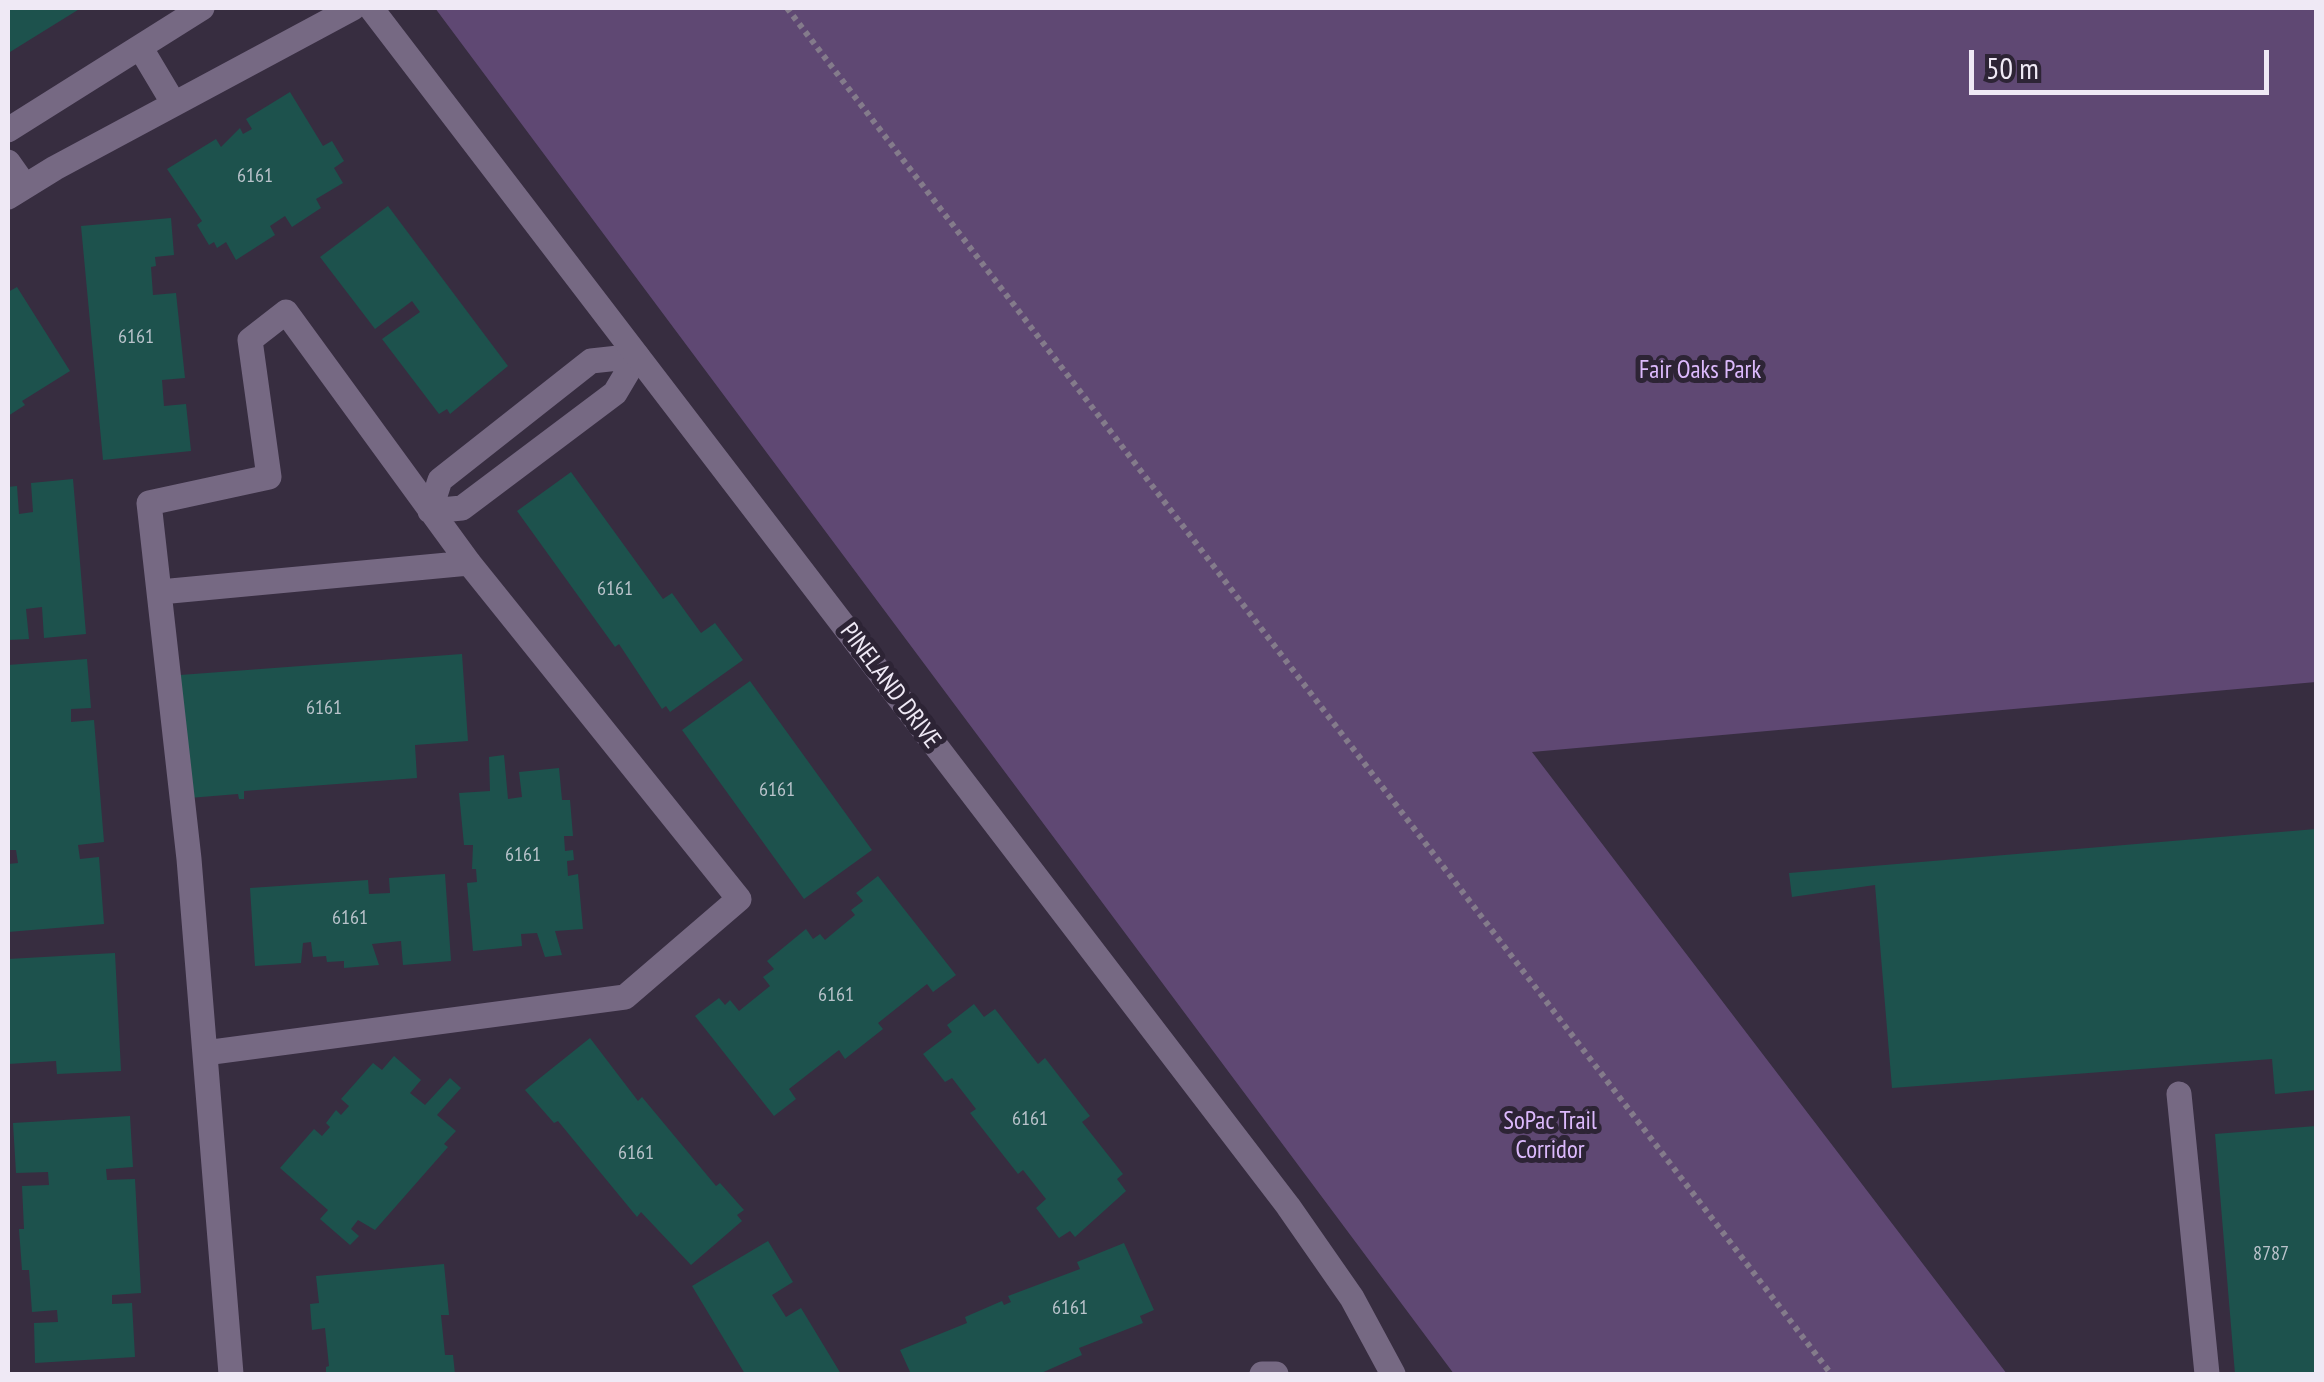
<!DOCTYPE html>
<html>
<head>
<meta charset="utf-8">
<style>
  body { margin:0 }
  #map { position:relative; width:2324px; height:1382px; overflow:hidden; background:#372d40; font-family:"PT Sans Narrow",sans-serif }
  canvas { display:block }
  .frame { position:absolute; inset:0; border:10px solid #efe9f5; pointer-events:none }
  .scale { position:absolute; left:1969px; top:50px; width:300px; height:45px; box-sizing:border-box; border:5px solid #efe9f5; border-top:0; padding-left:12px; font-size:30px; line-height:35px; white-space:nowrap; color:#efe9f5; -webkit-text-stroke:8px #2d2435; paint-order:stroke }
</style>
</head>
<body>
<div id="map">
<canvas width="2324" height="1382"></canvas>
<div class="frame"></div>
<div class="scale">50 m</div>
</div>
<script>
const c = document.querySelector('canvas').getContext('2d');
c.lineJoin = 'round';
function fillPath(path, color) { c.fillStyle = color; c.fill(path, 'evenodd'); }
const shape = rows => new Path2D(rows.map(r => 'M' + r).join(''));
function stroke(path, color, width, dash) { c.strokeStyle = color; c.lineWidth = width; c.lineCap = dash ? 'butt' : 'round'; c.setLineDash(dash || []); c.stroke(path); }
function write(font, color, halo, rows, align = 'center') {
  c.font = font + ' "PT Sans Narrow",sans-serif'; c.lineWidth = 10; c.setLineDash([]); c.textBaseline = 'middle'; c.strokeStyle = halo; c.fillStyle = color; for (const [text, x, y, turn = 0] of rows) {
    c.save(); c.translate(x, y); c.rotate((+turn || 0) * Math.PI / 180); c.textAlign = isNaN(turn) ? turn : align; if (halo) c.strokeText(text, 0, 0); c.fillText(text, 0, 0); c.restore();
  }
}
const green = shape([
  [435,8,2316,8,2316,682,1532,752,2007,1374,1454,1374]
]);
const building = shape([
  [8,8,81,8,10,52,8,48],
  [290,92,323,146,332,141,344,161,334,168,343,183,316,199,321,208,292,227,285,216,270,226,275,235,236,260,226,242,217,248,214,242,209,245,197,225,202,221,167,169,216,139,221,147,240,128,243,134,252,129,246,119],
  [388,206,508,366,450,414,447,409,439,414,382,339,420,312,412,301,375,329,320,257],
  [171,218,174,255,155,257,156,266,151,267,153,295,176,293,185,378,162,380,164,406,186,404,191,451,103,460,81,226],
  [17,287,70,371,22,401,25,405,8,416,8,292],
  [571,472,663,599,672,593,701,633,715,623,743,660,670,712,666,706,662,709,619,644,615,647,517,511],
  [73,479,86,634,44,638,42,607,26,609,29,639,8,640,8,487,17,486,19,514,33,512,31,483],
  [462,654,468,741,415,745,417,778,244,791,244,799,239,799,238,794,189,798,180,675],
  [87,659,91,708,71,709,71,722,94,720,104,842,78,845,80,859,99,857,104,924,8,932,8,864,18,863,16,850,8,850,8,665],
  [750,681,872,850,804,899,682,730],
  [504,755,508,799,522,797,519,772,559,768,562,800,570,800,573,836,564,836,565,851,573,850,574,860,567,861,568,876,578,874,583,929,555,931,562,955,545,957,537,933,521,934,522,946,473,951,467,883,477,882,476,869,472,869,473,845,464,845,459,793,490,791,489,757],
  [2316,829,2316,1090,2275,1094,2272,1059,1892,1088,1875,885,1792,897,1789,873],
  [445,874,451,961,403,965,401,941,372,944,379,965,344,968,344,961,327,962,326,956,313,957,311,942,303,943,301,963,255,966,250,888,368,880,369,894,390,893,389,878],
  [878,876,956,975,933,992,927,984,878,1023,883,1029,845,1059,839,1050,789,1089,796,1099,774,1116,695,1016,719,998,725,1005,730,1000,739,1011,770,986,763,977,774,969,767,961,806,929,813,939,820,934,825,940,855,915,851,910,863,901,856,893],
  [115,953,121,1071,57,1074,56,1061,8,1064,8,959],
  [974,1004,984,1017,995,1009,1038,1064,1045,1058,1090,1116,1082,1122,1123,1174,1117,1179,1126,1191,1075,1237,1070,1231,1059,1238,1036,1208,1046,1199,1023,1170,1018,1174,970,1113,976,1109,952,1078,945,1082,923,1054,952,1032,947,1025],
  [590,1038,638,1101,642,1097,716,1186,720,1183,744,1210,737,1215,742,1221,691,1265,641,1212,637,1217,558,1121,554,1123,525,1090],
  [394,1056,421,1080,410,1093,425,1105,450,1078,461,1088,437,1115,456,1131,444,1144,448,1147,375,1230,358,1220,351,1229,359,1236,350,1245,320,1219,328,1210,280,1168,314,1129,322,1136,330,1127,326,1123,336,1110,341,1115,349,1106,341,1099,373,1063,382,1070],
  [130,1116,133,1167,106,1169,107,1180,135,1179,141,1293,112,1295,112,1304,132,1303,135,1357,35,1363,34,1323,58,1322,57,1310,32,1312,29,1270,22,1270,19,1229,24,1229,22,1186,49,1185,48,1172,16,1173,13,1123],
  [2316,1126,2316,1374,2235,1374,2215,1134],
  [768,1241,793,1282,772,1295,786,1317,801,1308,841,1374,745,1374,692,1286],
  [1124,1243,1154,1310,1140,1316,1143,1323,1079,1348,1082,1355,1039,1374,911,1374,900,1350,967,1323,965,1317,1002,1301,1004,1305,1011,1302,1008,1296,1080,1269,1077,1262],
  [444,1264,449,1315,441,1315,445,1355,453,1355,455,1374,326,1374,326,1367,329,1366,325,1328,312,1330,310,1304,319,1303,316,1276]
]);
const path = shape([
  [787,8,1831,1374]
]);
const service = shape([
  [140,47,174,104],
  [8,130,202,8],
  [8,162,25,186],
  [8,197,55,168,353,8],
  [637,356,615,393,462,508,430,511,440,480,591,361,637,356],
  [160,592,469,563],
  [205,1053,625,997,739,899,469,563,286,312,250,340,269,477,149,503,189,859,231,1374],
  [2179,1094,2207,1374],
  [1262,1374,1276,1374]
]);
const tertiary = shape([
  [371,8,1288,1206,1352,1298,1393,1374]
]);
const numberNames = [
  ["6161",255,176],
  ["6161",136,337],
  ["6161",615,589],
  ["6161",324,708],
  ["6161",777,790],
  ["6161",523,855],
  ["6161",350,918],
  ["6161",836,995],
  ["6161",1030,1119],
  ["6161",636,1153],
  ["8787",2271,1254],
  ["6161",1070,1308]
];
const parkNames = [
  ["Fair Oaks Park",1700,371],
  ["SoPac Trail",1550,1122],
  ["Corridor",1550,1151]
];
const streetNames = [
  ["PINELAND DRIVE",890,686,53]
];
fillPath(green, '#5f4873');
fillPath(building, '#1d524d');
stroke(path, '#847b8b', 6, [5, 5]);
stroke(service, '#766983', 25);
stroke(tertiary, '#766983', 25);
write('20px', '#bac3cb', null, numberNames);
write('25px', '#dcb9fc', '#2d2435', parkNames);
write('25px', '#efe9f5', '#2d2435', streetNames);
</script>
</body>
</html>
